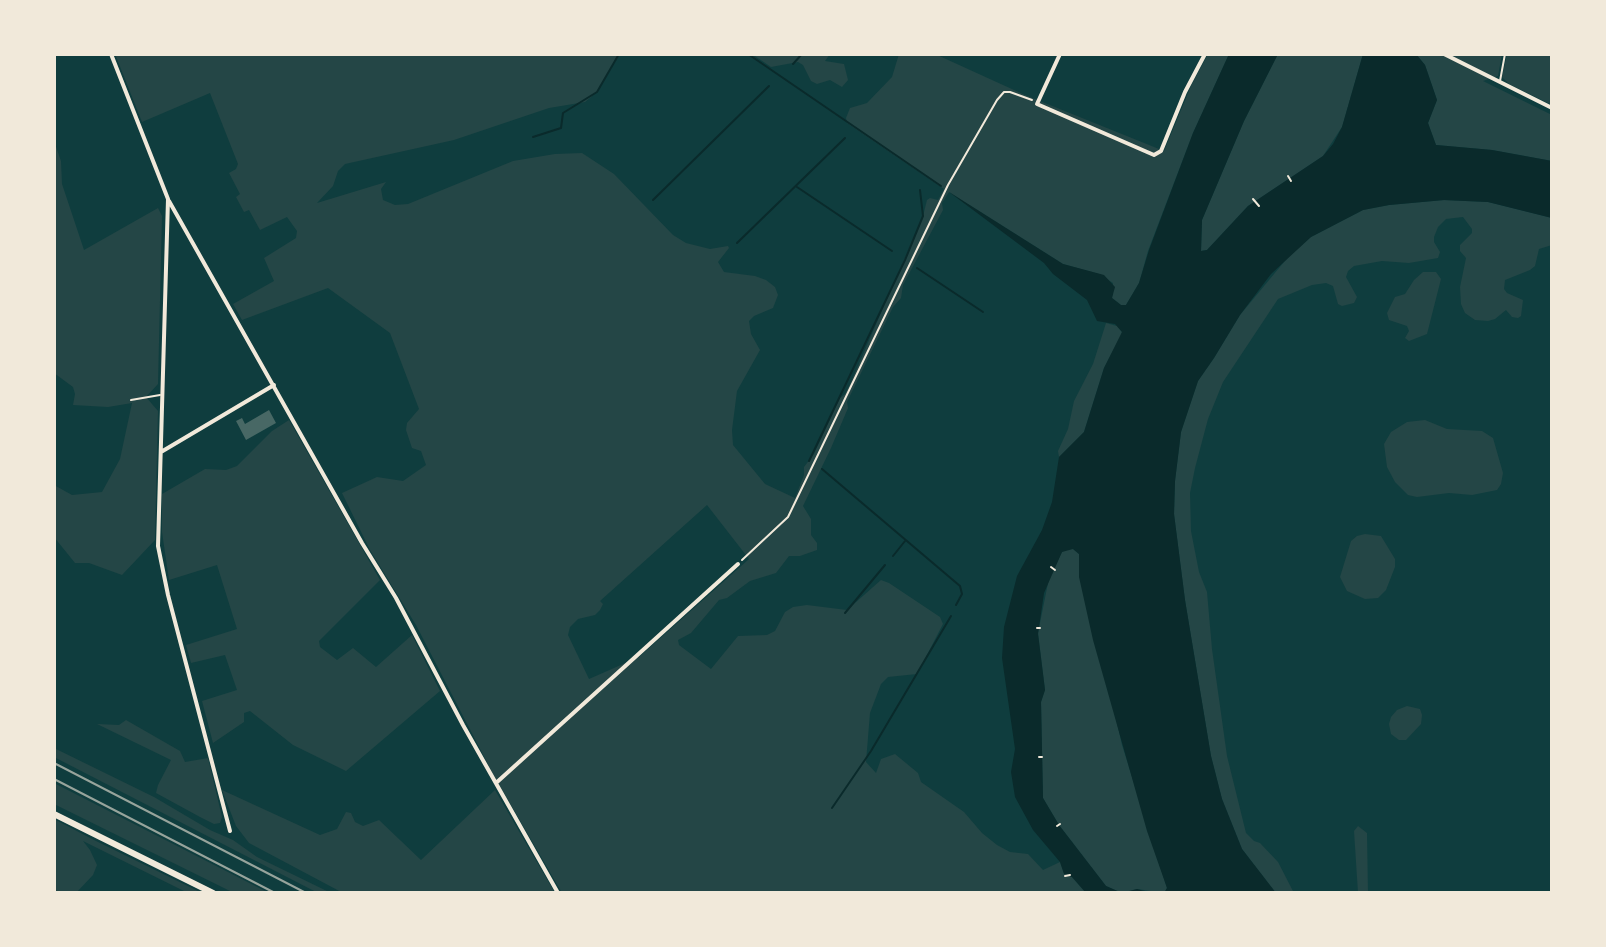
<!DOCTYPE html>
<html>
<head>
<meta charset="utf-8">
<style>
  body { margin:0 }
  #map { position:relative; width:1606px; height:947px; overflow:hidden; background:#0f3d3e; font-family:"Open Sans",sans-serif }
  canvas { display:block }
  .frame { position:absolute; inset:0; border:56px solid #f1e9da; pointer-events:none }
</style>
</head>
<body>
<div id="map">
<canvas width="1606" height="947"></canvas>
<div class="frame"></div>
</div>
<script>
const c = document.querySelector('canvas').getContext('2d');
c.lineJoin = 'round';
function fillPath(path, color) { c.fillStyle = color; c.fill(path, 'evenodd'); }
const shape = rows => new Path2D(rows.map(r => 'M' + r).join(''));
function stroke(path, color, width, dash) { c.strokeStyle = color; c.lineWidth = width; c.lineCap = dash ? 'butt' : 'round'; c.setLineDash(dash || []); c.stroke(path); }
const green = shape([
  [115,54,620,54,597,92,585,102,549,108,454,140,345,164,338,171,333,186,317,203,386,182,381,189,383,200,395,205,408,204,513,161,555,154,582,153,614,174,673,235,686,243,710,249,728,246,729,248,718,262,724,272,755,276,766,280,775,287,778,295,773,308,754,316,749,321,751,334,760,350,737,391,732,430,733,445,765,484,795,498,804,475,804,467,814,454,840,398,845,394,851,382,923,216,927,200,930,198,938,200,944,189,847,123,846,118,850,108,867,103,892,77,899,54,935,54,1025,95,1164,151,1191,86,1208,54,1229,54,1193,133,1148,251,1139,283,1126,305,1121,305,1112,298,1113,283,1099,274,1063,264,949,192,942,203,943,210,903,285,901,298,893,307,847,402,848,408,831,448,803,506,811,519,811,535,817,543,817,550,800,556,789,556,776,573,750,581,727,598,719,600,691,633,678,640,679,645,711,669,738,636,767,635,775,631,785,612,793,607,807,605,847,610,881,580,889,583,940,617,943,624,917,674,888,677,881,684,870,713,866,762,876,773,881,759,895,754,918,773,921,782,964,812,982,833,997,845,1010,852,1028,854,1043,870,1060,862,1064,873,1072,877,1086,893,562,893,493,774,416,625,370,550,342,493,377,477,403,481,426,465,421,451,412,448,406,430,407,423,419,409,390,333,328,288,242,320,233,304,274,281,264,258,296,238,297,231,287,217,260,230,249,210,244,212,236,197,240,194,229,173,236,169,238,164,210,93,142,122],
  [707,505,749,559,639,657,589,679,568,635,570,627,578,619,595,615,600,610,603,604,600,601],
  [752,54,830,54,825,61,844,64,848,80,842,87,830,80,817,84,811,81,803,65,798,62,771,67],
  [1278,54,1363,54,1342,127,1323,156,1248,206,1207,250,1201,251,1202,220,1244,121],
  [1416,54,1502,54,1498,76,1483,81,1552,115,1552,161,1492,150,1436,145,1428,123,1437,100,1425,65],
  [1507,54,1552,54,1552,105,1509,84,1502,77],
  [54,141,61,161,62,184,84,250,158,208,162,216,158,384,146,397,158,411,155,540,122,575,89,563,75,563,54,537,54,485,72,495,102,492,120,459,132,403,108,407,73,405,75,394,73,387,54,373],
  [1444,200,1488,202,1552,218,1552,245,1539,249,1535,266,1530,270,1505,280,1504,289,1507,293,1523,300,1521,316,1518,318,1512,317,1506,310,1495,319,1488,321,1475,320,1465,313,1461,304,1460,287,1466,258,1460,251,1460,245,1472,233,1472,229,1463,217,1446,219,1438,227,1434,237,1434,242,1440,252,1438,258,1409,263,1382,261,1354,266,1348,271,1346,277,1357,297,1354,303,1342,306,1338,304,1333,286,1326,283,1312,285,1278,299,1223,382,1208,419,1195,468,1190,493,1191,531,1199,572,1207,592,1212,649,1227,756,1246,833,1254,841,1260,843,1278,862,1294,893,1276,893,1242,849,1222,799,1211,756,1185,600,1174,514,1175,481,1181,432,1198,381,1214,358,1240,315,1289,256,1311,237,1363,210,1389,205],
  [1423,272,1436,272,1441,279,1427,334,1409,341,1405,338,1409,331,1407,326,1389,320,1387,313,1395,297,1405,294,1414,280],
  [1106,323,1117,326,1122,332,1121,336,1104,368,1084,432,1059,457,1058,451,1068,429,1074,401,1093,364],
  [289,420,380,580,319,641,320,647,337,660,353,648,376,667,412,635,440,691,346,771,293,745,250,711,244,713,244,722,213,743,202,701,237,690,225,655,191,663,186,645,237,629,217,565,169,580,162,532,162,494,205,469,226,470,237,466,272,431],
  [1425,420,1447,429,1482,431,1493,438,1503,473,1501,484,1497,490,1472,495,1449,493,1417,497,1408,495,1395,482,1387,467,1384,444,1391,432,1407,422],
  [1365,534,1381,536,1395,559,1395,567,1386,590,1378,598,1365,599,1347,591,1340,577,1351,541,1357,536],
  [1066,549,1073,549,1079,554,1122,745,1167,888,1164,893,1137,889,1122,893,1106,886,1059,825,1043,798,1041,702,1045,690,1038,633,1049,578,1062,552],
  [1407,706,1420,709,1422,715,1421,724,1406,740,1399,740,1391,734,1389,724,1391,717,1397,710],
  [126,720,180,751,185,762,208,758,222,817,220,823,214,824,200,817,156,793,158,785,171,760,97,724,119,725],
  [54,748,154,797,210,830,233,840,257,857,331,893,318,893,54,757],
  [54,783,269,893,234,893,54,804],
  [222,790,320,835,337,829,346,812,351,813,355,822,363,826,379,820,421,860,495,790,555,893,343,893,249,843,236,826],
  [54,819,94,840,202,893,188,893,83,841,90,850,97,865,93,875,76,893,54,893],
  [1358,826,1367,833,1368,893,1358,893,1354,831]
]);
const water = shape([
  [1229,54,1278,54,1244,121,1202,220,1201,251,1207,250,1248,206,1323,156,1333,144,1342,127,1363,54,1416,54,1425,65,1437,100,1428,123,1436,145,1492,150,1552,161,1552,218,1488,202,1444,200,1389,205,1363,210,1311,237,1271,274,1240,315,1214,358,1198,381,1181,432,1175,481,1174,514,1185,600,1211,756,1222,799,1242,849,1276,893,1164,893,1167,888,1147,831,1093,640,1079,577,1079,554,1073,549,1062,552,1044,593,1038,634,1045,690,1041,702,1043,798,1059,825,1106,886,1122,893,1137,889,1152,893,1086,893,1072,877,1064,874,1060,862,1033,830,1015,797,1011,772,1015,749,1002,658,1004,627,1017,576,1042,530,1052,502,1059,457,1084,432,1104,368,1122,332,1115,324,1097,321,1087,300,1053,274,1044,263,949,192,1063,264,1104,275,1115,287,1112,298,1121,305,1126,305,1139,283,1149,250,1193,133]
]);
const stream = shape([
  [748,54,941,186],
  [793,64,802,54],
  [533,137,561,128,563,113,597,92,619,54],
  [797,187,892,251],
  [653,200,769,86],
  [737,243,845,138],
  [917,268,983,312],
  [809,461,905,260,923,216,920,190],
  [822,469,960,586,962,594,956,605],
  [893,556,905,541],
  [845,613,885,565],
  [832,808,871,751,951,616]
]);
const building = shape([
  [269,410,276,423,246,440,236,421,242,418,245,424]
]);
const path = shape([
  [1288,176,1291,181],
  [1253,199,1259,206],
  [742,560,788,517,948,185,997,100,1004,92,1010,92,1032,100],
  [1051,567,1055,570],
  [1037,628,1040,628],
  [1039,757,1042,757],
  [1057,826,1060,824],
  [1065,876,1070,875]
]);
const service = shape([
  [1500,81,1505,54],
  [131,400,160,395]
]);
const minor = shape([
  [111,54,168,199,158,546,168,595,230,831],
  [1060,54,1037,104,1154,155,1161,151,1185,92,1205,54],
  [1444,54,1552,108],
  [169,201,362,543,396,598,463,725,558,893],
  [161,452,274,385],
  [496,783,738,564]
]);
const primary = shape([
  [54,814,213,893]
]);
const rail = shape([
  [54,763,306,893],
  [54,779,275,893]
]);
fillPath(green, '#244646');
fillPath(water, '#0a2a2b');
stroke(stream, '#0a2a2b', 2);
fillPath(building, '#486865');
stroke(path, '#f1e9da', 2);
stroke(service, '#f1e9da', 2);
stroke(minor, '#f1e9da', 4);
stroke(primary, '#f1e9da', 6);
stroke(rail, '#97a49c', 2);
</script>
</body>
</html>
